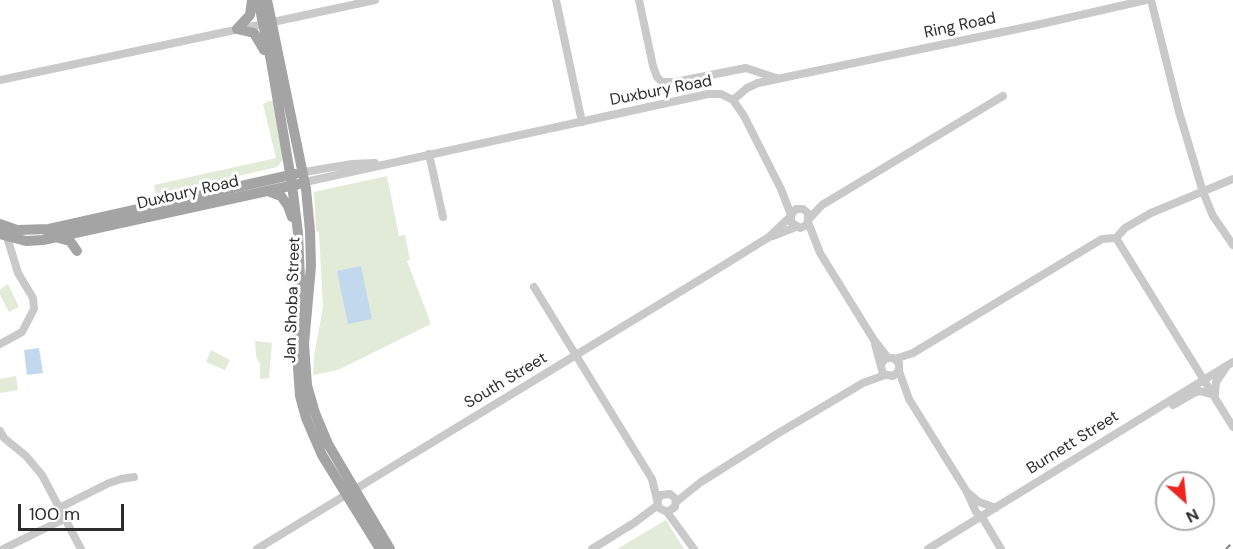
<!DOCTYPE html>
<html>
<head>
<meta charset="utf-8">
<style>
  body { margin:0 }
  #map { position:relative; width:1233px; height:549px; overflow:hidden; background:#fff; font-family:"DM Sans",sans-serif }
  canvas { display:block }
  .north { position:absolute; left:1155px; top:471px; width:60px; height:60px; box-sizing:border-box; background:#fff; border:2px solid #ababab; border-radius:50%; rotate:153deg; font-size:16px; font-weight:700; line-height:24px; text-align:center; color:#2c2c2c }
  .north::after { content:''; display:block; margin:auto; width:21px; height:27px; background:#f02421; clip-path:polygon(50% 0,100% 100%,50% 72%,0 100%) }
  .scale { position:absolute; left:18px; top:504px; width:106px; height:27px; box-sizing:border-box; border:3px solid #2c2c2c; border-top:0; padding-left:8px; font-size:18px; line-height:21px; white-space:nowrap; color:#2c2c2c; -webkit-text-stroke:4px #fff; paint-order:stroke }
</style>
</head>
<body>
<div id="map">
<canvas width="1233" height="549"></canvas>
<div class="north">N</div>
<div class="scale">100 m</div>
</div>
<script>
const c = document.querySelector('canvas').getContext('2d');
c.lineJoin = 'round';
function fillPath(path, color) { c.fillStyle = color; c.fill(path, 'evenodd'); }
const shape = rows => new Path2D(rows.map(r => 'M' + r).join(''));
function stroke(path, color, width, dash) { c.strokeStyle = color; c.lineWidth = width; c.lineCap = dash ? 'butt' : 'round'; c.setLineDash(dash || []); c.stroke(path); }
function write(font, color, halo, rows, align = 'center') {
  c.font = font + ' "DM Sans",sans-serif'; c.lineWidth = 6; c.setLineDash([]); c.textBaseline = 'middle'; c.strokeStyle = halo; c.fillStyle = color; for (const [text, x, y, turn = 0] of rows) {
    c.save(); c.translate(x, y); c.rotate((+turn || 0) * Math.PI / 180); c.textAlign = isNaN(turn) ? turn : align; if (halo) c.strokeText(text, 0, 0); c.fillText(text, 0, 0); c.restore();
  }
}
const green = shape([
  [269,101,275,101,283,160,277,167,156,195,154,185,276,158,263,104],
  [387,176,399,236,405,235,410,260,407,261,431,324,338,370,313,375,314,356,323,307,319,232,316,231,314,192],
  [8,284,19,307,9,312,0,295,0,289],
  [255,341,272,343,269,378,260,379,260,364,256,356],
  [211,350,230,360,225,370,206,362],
  [16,376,18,390,0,393,0,379],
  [666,520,684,549,617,549]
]);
const water = shape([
  [361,266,372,319,348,324,337,271],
  [39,348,43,373,27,375,24,350]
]);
const minor = shape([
  [556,0,582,122],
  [639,0,653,66,657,77,662,82,675,82,746,68,779,79],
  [1151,0,1179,112,1203,192,1213,216,1233,245],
  [273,22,375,0],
  [0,80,263,24],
  [733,100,747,88,758,83,1041,24,1146,0],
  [429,154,443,217],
  [304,172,352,164,375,163],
  [305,182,708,94,721,94,733,100,744,116,781,189,791,215,791,222,800,228,805,226,808,222,808,213,803,209,796,209,791,215],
  [809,219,822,205,1003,96],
  [808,222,820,253,874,340,888,358],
  [773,236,796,227],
  [1116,238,1233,427],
  [1116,238,1125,228,1151,213,1233,179],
  [534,287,652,479,659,508,667,512,675,507,676,499,670,494,661,495,658,499],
  [0,344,22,332,34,309,33,298,18,273,7,237],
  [875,344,883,374,893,376,899,371,899,363,893,358,886,358,881,364],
  [895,359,913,353,1102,239,1116,238],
  [899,371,909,399,967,492,976,512,982,517,1001,549],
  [1215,395,1216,382,1225,369],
  [1173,405,1194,393,1200,391,1214,395],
  [0,431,4,438,26,456,42,475,81,549],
  [967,492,979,502,996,508],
  [676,502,701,482,777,434,863,383,885,375],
  [59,508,109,483,121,479,134,477],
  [667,512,694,549],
  [3,549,64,519],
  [257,549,724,265,769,237,790,217],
  [592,549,634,523,658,505],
  [928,549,1233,362]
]);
const major = shape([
  [258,0,271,61,292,185,298,233,300,279,296,340,300,396,306,418,322,455,380,549],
  [267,0,306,189,310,231,311,266,304,344,307,385,315,413,328,444,390,549],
  [237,29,254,33,264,50],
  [237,29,250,15,252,0],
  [268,191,281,196,288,206,292,217],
  [0,224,17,230,49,229,295,174],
  [0,234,26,241,43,240,299,184],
  [59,238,70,241,77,251]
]);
const rail = shape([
  [1226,549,1233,542]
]);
const streetNames = [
  ["Ring Road",960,26,-12],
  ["Duxbury Road",661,91,-11],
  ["Duxbury Road",188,193,-13],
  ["Jan Shoba Street",293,300,-88],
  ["South Street",506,381,-31],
  ["Burnett Street",1073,443,-32]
];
fillPath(green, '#e1ebd8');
fillPath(water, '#c2d9ed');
stroke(minor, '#c9c9c9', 8);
stroke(major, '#a4a4a4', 10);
stroke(rail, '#818181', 2, [6, 4.5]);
write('16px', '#2c2c2c', '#fff', streetNames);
</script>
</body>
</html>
